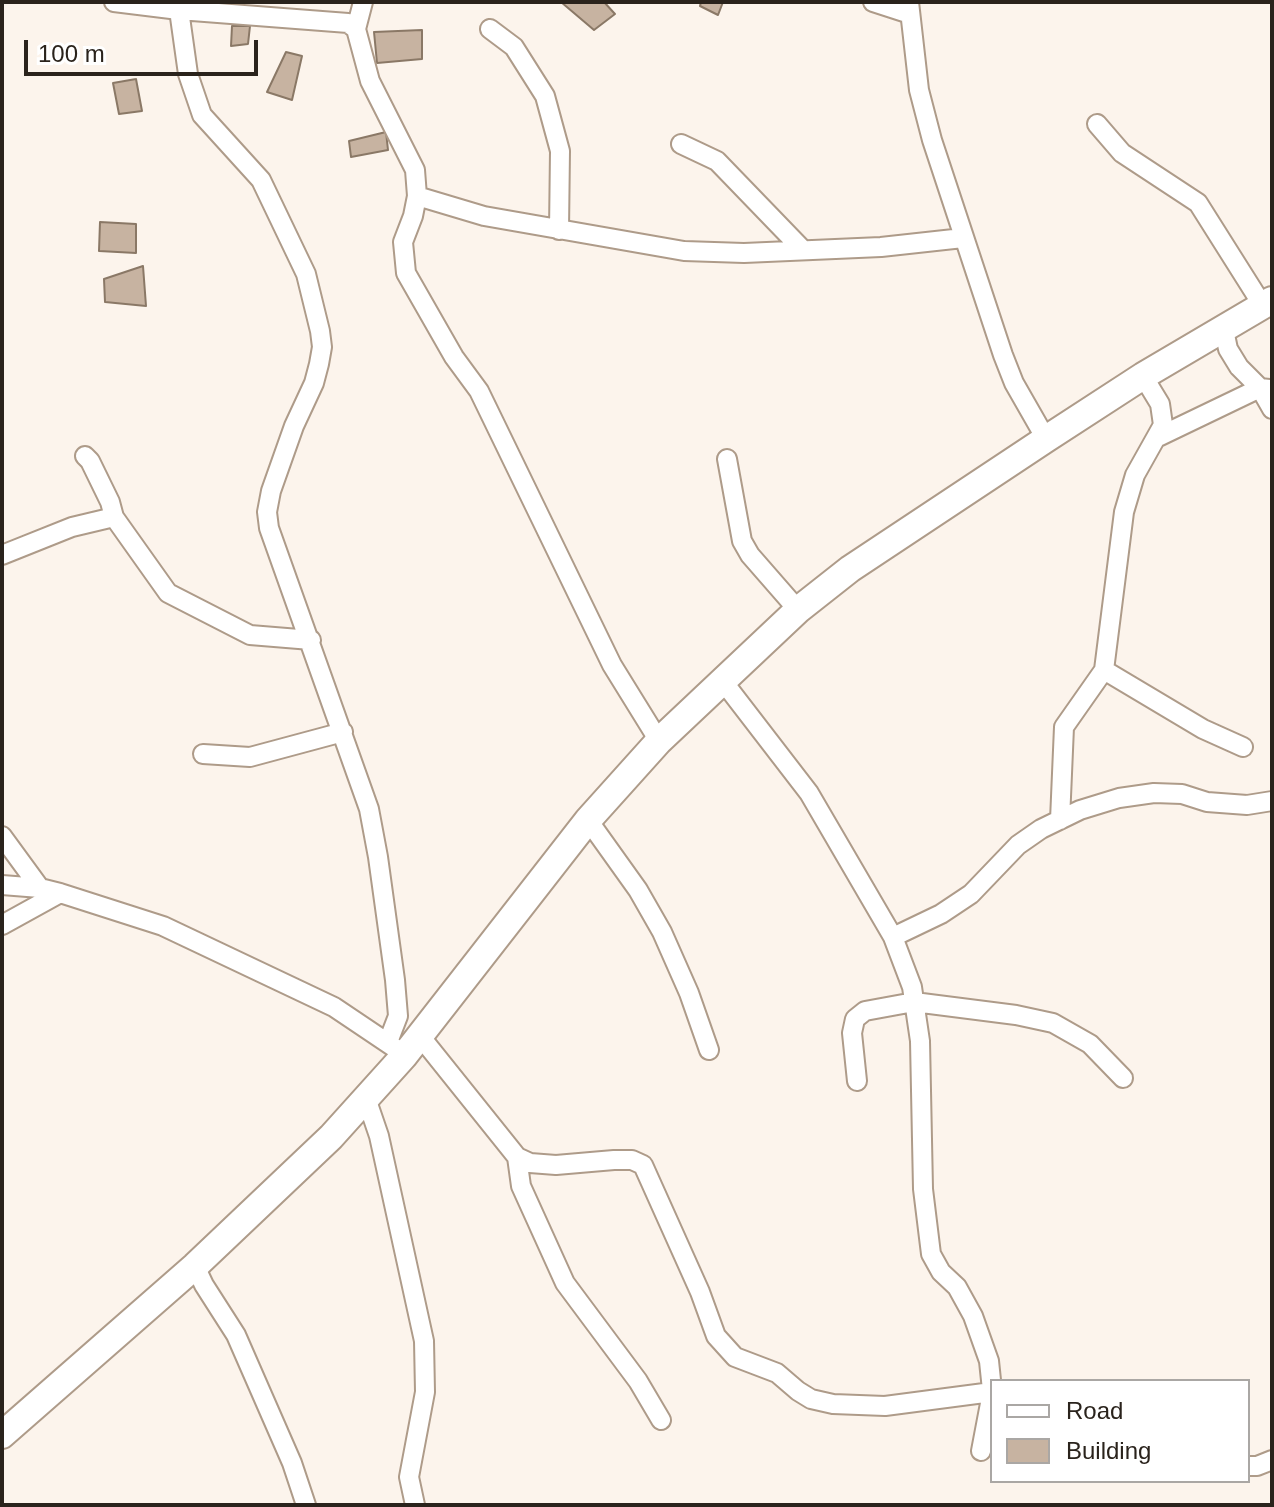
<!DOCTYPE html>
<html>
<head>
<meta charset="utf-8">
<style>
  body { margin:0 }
  #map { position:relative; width:1274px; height:1507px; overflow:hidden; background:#fcf4ec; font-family:Helvetica,sans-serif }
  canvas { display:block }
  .frame { position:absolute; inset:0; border:4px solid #2a231c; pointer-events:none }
  .legend { position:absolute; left:990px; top:1379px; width:260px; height:104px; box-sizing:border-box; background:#fff; border:2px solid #aaa7a4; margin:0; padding:10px 14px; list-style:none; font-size:24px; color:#2a231c }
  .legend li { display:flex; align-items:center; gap:16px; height:40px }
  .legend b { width:40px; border:2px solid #aaa7a4 }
  .scale { position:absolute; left:24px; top:40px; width:234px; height:36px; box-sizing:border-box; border:4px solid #2a231c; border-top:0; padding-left:10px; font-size:24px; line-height:28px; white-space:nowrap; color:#2a231c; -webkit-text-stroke:6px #fff; paint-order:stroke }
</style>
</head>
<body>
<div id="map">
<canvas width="1274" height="1507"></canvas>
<div class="frame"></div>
<ul class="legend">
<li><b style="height:10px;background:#fff"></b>Road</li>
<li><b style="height:22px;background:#c7b3a1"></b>Building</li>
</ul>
<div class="scale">100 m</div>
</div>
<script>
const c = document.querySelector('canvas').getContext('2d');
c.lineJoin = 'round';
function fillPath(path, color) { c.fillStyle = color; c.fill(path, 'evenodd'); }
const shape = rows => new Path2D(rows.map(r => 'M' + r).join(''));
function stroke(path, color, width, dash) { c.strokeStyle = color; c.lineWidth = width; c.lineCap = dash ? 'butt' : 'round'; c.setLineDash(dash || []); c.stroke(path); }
const building = shape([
  [561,2,604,2,615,14,594,30,561,2],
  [701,2,723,2,718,15,700,6,701,2],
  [232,26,250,26,248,44,231,46,232,26],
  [422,30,422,59,377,63,374,32,422,30],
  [286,52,302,56,292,100,267,92,286,52],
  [136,79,142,111,119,114,113,83,136,79],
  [386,132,388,150,351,157,349,141,386,132],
  [100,222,136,224,136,253,99,251,100,222],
  [143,266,146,306,105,302,104,279,143,266]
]);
const street = shape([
  [114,2,179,10,348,23,356,29,370,81,415,170,417,196,413,216,403,242,406,273,454,357,479,391,612,665,659,741],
  [873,2,910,14],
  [909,2,919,90,932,140,1003,355,1014,383,1046,439],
  [179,10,188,74,202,115,261,180,306,274,320,331,322,347,319,364,314,383,294,426,271,491,267,512,269,528,369,809,378,857,395,980,398,1016,388,1042],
  [356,29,363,2],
  [490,29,514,47,545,96,560,151,559,230],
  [1097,124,1122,153,1198,203,1263,306],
  [681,144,717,161,802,249],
  [417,196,484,216,684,251,744,253,881,247,963,238],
  [1224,330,1228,349,1239,367,1260,388,1269,389],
  [1156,438,1260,388,1272,409],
  [85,456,90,461,110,502,114,517,168,593,250,635,311,640],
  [727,459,742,541,750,555,798,610],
  [2,555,72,527,114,517],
  [1104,670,1124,512,1135,475,1163,425,1160,404,1143,376],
  [722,680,809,793,893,937,912,987,920,1041,923,1189,931,1254,941,1272,957,1287,973,1316,989,1361,992,1390],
  [203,754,250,757,343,732],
  [588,820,638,890,662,932,689,993,709,1050],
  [1060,820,1064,727,1104,670,1203,729,1243,747],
  [2,836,40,888],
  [2,885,40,888,60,893,163,926,334,1007,395,1048],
  [2,925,60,893],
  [893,937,941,914,971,894,1018,845,1041,829,1080,810,1119,798,1154,793,1182,794,1207,802,1247,805,1272,801],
  [420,1036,517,1157,530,1163,556,1165,614,1160,632,1160,643,1165,700,1292,716,1336,735,1357,777,1373,798,1391,811,1399,833,1404,885,1406,992,1392],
  [857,1081,852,1033,855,1019,865,1011,914,1002,1016,1015,1053,1023,1090,1044,1123,1078],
  [366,1098,379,1136,424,1341,425,1392,409,1477,415,1505],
  [517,1157,521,1186,565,1283,638,1381,661,1420],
  [195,1266,204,1285,236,1335,292,1463,306,1505],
  [981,1451,992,1393],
  [1248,1466,1257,1466,1272,1460]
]);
const secondary = shape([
  [2,1435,195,1266,331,1137,404,1056,588,820,659,741,798,610,850,569,1046,439,1143,376,1272,300]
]);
fillPath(building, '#c7b3a1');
stroke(building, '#8a7866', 2);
stroke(street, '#ae9b89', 22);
stroke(secondary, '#ae9b89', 30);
stroke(street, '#fff', 18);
stroke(secondary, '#fff', 26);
</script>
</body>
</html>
